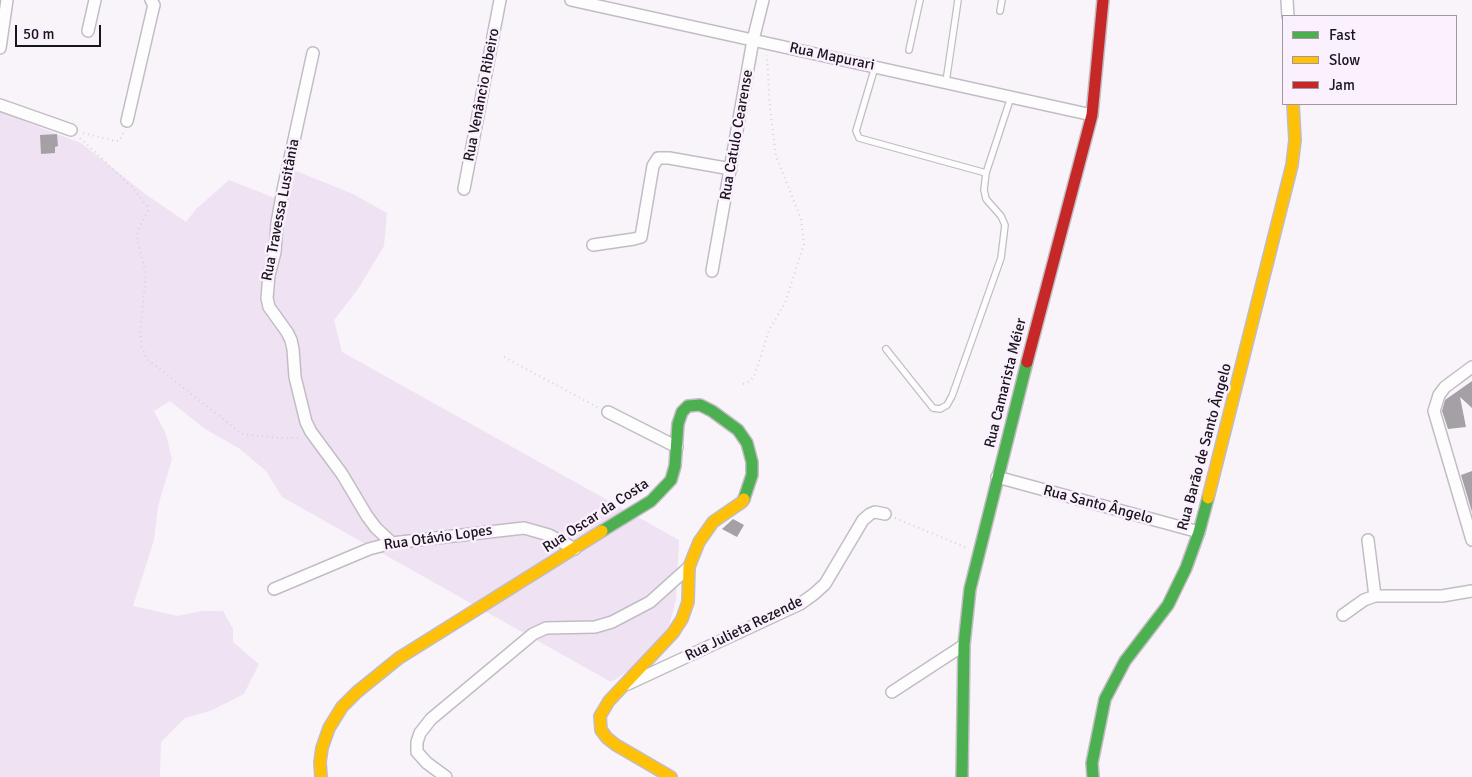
<!DOCTYPE html>
<html>
<head>
<meta charset="utf-8">
<style>
  body { margin:0 }
  #map { position:relative; width:1472px; height:777px; overflow:hidden; background:#f9f4fa; font-family:Signika,sans-serif }
  canvas { display:block }
  .legend { position:absolute; left:1282px; top:15px; width:175px; height:90px; box-sizing:border-box; background:#fbf0fe; border:1px solid #a198a4; margin:0; padding:6px 9px; list-style:none; font-size:15px; color:#1a151c }
  .legend li { display:flex; align-items:center; gap:10px; height:25px }
  .legend b { width:25px; border:1px solid #a198a4 }
  .scale { position:absolute; left:15px; top:25px; width:86px; height:22px; box-sizing:border-box; border:2px solid #1a151c; border-top:0; padding-left:6px; font-size:15px; line-height:18px; white-space:nowrap; color:#1a151c; -webkit-text-stroke:4px #fbf0fe; paint-order:stroke }
</style>
</head>
<body>
<div id="map">
<canvas width="1472" height="777"></canvas>
<ul class="legend">
<li><b style="height:6px;background:#4caf50"></b>Fast</li>
<li><b style="height:6px;background:#ffc107"></b>Slow</li>
<li><b style="height:6px;background:#c62828"></b>Jam</li>
</ul>
<div class="scale">50 m</div>
</div>
<script>
const c = document.querySelector('canvas').getContext('2d');
c.lineJoin = 'round';
function fillPath(path, color) { c.fillStyle = color; c.fill(path, 'evenodd'); }
const shape = rows => new Path2D(rows.map(r => 'M' + r).join(''));
function stroke(path, color, width, dash) { c.strokeStyle = color; c.lineWidth = width; c.lineCap = dash ? 'butt' : 'round'; c.setLineDash(dash || []); c.stroke(path); }
function write(font, color, halo, rows, align = 'center') {
  c.font = font + ' Signika,sans-serif'; c.lineWidth = 5; c.setLineDash([]); c.textBaseline = 'middle'; c.strokeStyle = halo; c.fillStyle = color; for (const [text, x, y, turn = 0] of rows) {
    c.save(); c.translate(x, y); c.rotate((+turn || 0) * Math.PI / 180); c.textAlign = isNaN(turn) ? turn : align; if (halo) c.strokeText(text, 0, 0); c.fillText(text, 0, 0); c.restore();
  }
}
const green = shape([
  [0,112,81,143,144,193,186,222,196,209,229,180,275,198,286,167,353,194,387,213,384,246,358,289,334,320,342,352,679,540,676,600,669,626,648,658,611,682,282,497,266,471,240,449,205,429,170,401,154,411,166,434,172,459,158,506,154,540,133,606,177,616,202,611,223,611,233,629,233,642,259,664,244,694,210,711,185,718,161,742,160,777,0,777]
]);
const building = shape([
  [57,134,58,146,55,147,55,153,41,154,40,135],
  [1472,381,1472,408,1460,397,1466,427,1448,429,1442,411,1445,400],
  [1472,471,1472,512,1461,475],
  [733,519,744,525,737,537,722,529]
]);
const path = shape([
  [83,133,115,141,119,141,124,132],
  [80,138,131,186,147,206,148,211,138,230,137,240,146,274,140,332,142,347,147,359,242,434,279,438,302,438],
  [504,357,599,408],
  [743,384,748,382,754,377,769,330,785,303,804,244,801,219,776,156,770,109,767,55],
  [895,518,967,548]
]);
const lane = shape([
  [1000,11,1002,0],
  [909,50,920,0],
  [875,67,856,131,859,138,986,173],
  [946,82,958,0],
  [886,349,933,408,940,409,947,405,952,396,1001,258,1005,225,1001,216,986,199,984,190,986,173,1011,97]
]);
const street = shape([
  [571,0,1092,115],
  [1287,0,1288,16],
  [88,31,95,0],
  [0,48,7,0],
  [313,53,283,190,277,223,275,252,269,275,267,298,269,307,287,332,291,340,293,349,295,377,306,422,311,432,342,474,367,516,376,528,392,543],
  [0,105,71,130],
  [127,121,152,13,154,5,151,0],
  [464,189,500,0],
  [593,245,634,239,641,237,653,166,658,158,669,158,731,169],
  [712,271,753,40,763,0],
  [1472,367,1445,387,1439,395,1434,411,1472,540],
  [608,412,677,447],
  [997,477,1199,532],
  [1368,540,1375,596],
  [274,589,369,549,392,543,524,528,549,535,575,549],
  [1343,615,1364,600,1375,596,1442,596,1472,591],
  [628,684,800,604,814,594,825,584,863,520,870,514,875,512,885,514],
  [892,692,964,645],
  [446,777,427,763,417,752,417,742,420,733,431,719,533,634,546,628,595,627,612,622,650,602,689,567]
]);
const fast = shape([
  [602,531,651,501,671,480,675,466,678,424,682,412,688,406,700,405,712,411,738,430,747,443,752,462,752,475,744,499],
  [962,777,964,645,970,589,1027,362],
  [1093,777,1092,763,1105,699,1125,661,1168,605,1186,568,1199,532,1208,498]
]);
const slow = shape([
  [1208,498,1292,165,1295,140,1293,104],
  [321,777,320,762,322,748,329,728,342,707,357,692,399,658,602,531],
  [671,777,616,745,607,738,601,730,600,716,609,701,673,633,682,619,688,602,689,567,699,542,713,522,742,502,744,499]
]);
const jam = shape([
  [1027,362,1092,115,1103,0]
]);
const streetNames = [
  ["Rua Mapurari",832,57,12],
  ["Rua Venâncio Ribeiro",482,95,-79],
  ["Rua Catulo Cearense",737,135,-80],
  ["Rua Travessa Lusitânia",281,210,-79],
  ["Rua Camarista Méier",1006,383,-76],
  ["Rua Barão de Santo Ângelo",1205,447,-75],
  ["Rua Santo Ângelo",1098,505,15],
  ["Rua Oscar da Costa",596,516,-33],
  ["Rua Otávio Lopes",438,538,-8],
  ["Rua Julieta Rezende",744,629,-26]
];
fillPath(green, '#efe2f3');
fillPath(building, '#a5a0a6');
stroke(lane, '#c2bdc4', 8);
stroke(street, '#c2bdc4', 14);
stroke(fast, '#c2bdc4', 14);
stroke(slow, '#c2bdc4', 14);
stroke(jam, '#c2bdc4', 14);
stroke(path, '#d4d3d5', 2, [1, 4]);
stroke(lane, '#fefdfe', 5.5);
stroke(street, '#fefdfe', 11);
stroke(fast, '#4caf50', 11);
stroke(slow, '#ffc107', 11);
stroke(jam, '#c62828', 11);
write('15px', '#1a151c', '#fbf0fe', streetNames);
</script>
</body>
</html>
